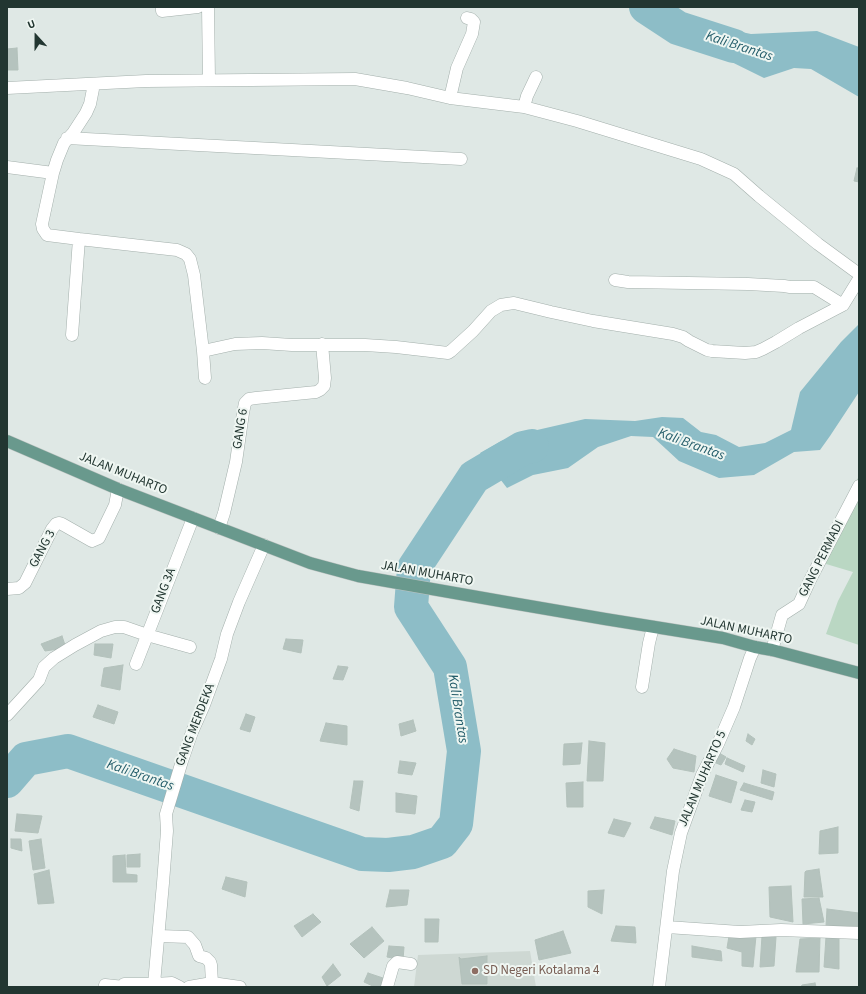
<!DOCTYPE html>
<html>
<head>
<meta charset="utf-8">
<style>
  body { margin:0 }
  #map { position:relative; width:866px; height:994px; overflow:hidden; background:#dfe8e5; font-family:"Source Sans 3",sans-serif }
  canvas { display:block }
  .frame { position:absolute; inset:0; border:8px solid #223631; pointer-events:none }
  .north { position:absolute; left:16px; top:16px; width:40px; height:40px; -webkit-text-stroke:3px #eff6f2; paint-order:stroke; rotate:339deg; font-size:11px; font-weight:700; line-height:16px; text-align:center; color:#223631 }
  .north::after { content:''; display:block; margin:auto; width:14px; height:18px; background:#223631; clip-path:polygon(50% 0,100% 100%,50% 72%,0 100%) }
</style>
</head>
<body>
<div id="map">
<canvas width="866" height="994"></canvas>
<div class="frame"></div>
<div class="north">U</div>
</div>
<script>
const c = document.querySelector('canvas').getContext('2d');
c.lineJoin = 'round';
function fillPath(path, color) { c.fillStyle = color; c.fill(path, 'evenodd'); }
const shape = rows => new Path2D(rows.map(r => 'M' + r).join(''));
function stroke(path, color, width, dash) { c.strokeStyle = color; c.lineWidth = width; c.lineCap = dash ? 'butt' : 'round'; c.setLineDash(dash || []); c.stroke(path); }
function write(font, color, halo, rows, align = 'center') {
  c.font = font + ' "Source Sans 3",sans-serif'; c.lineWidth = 4; c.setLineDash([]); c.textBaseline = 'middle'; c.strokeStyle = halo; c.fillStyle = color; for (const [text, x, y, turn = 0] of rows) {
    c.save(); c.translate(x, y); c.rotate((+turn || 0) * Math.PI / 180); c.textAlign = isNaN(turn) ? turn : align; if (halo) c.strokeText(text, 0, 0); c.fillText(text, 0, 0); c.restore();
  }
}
const built = shape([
  [530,951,536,987,414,987,418,955]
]);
const green = shape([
  [859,476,859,645,826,634,838,601,853,572,816,561]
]);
const water = shape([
  [694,22,751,34,817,31,859,47,859,97,811,69,794,68,764,78,689,41],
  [859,324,859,392,830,436,820,450,794,452,754,475,719,478,679,461,653,437,631,436,598,447,568,468,533,475,507,488,480,453,501,441,524,433,585,419,635,421,662,417,683,418,701,432,716,435,739,447,765,443,791,430,800,392,841,342]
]);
const river = shape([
  [646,7,678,28,734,46],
  [7,781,26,759,68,751,362,854,388,855,413,852,442,842,456,824,464,751,450,667,411,607,414,568,474,477,523,448,532,446]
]);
const building = shape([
  [17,48,18,70,7,70,7,49,17,48],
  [857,168,859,168,859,182,854,181,857,168],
  [62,636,66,648,45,651,41,644,62,636],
  [286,639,303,640,301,653,283,649,286,639],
  [95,644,113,644,111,658,94,655,95,644],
  [123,665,120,690,101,686,104,668,123,665],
  [338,666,348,667,343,680,333,679,338,666],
  [98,705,118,712,114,724,93,717,98,705],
  [246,714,255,717,250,732,240,729,246,714],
  [413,720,416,731,401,736,399,724,413,720],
  [326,723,347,726,347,745,320,741,326,723],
  [748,734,755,739,752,745,746,741,748,734],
  [589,741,605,743,603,781,587,781,589,741],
  [582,743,580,764,563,765,564,744,582,743],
  [674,749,696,756,694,772,673,768,667,759,674,749],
  [719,753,726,757,721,765,716,763,719,753],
  [727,758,745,766,743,772,725,764,727,758],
  [400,761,416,763,412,775,398,773,400,761],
  [763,770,776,774,774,787,761,783,763,770],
  [716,775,737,782,731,803,709,796,716,775],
  [354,781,363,781,359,811,350,808,354,781],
  [583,782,583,807,567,807,566,783,583,782],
  [744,783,774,792,772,800,740,790,744,783],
  [396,793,417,796,415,814,396,812,396,793],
  [745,800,755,802,752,812,741,810,745,800],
  [17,814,42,816,38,833,15,831,17,814],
  [655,817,675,821,672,835,650,828,655,817],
  [614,819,631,823,624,837,608,833,614,819],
  [838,827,838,853,819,854,820,831,838,827],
  [11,839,21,839,22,851,11,848,11,839],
  [41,839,45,868,33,870,29,841,41,839],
  [140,854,140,867,127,867,127,855,140,854],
  [125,855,126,874,137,875,137,882,113,882,113,856,125,855],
  [819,869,823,897,804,897,805,872,806,871,819,869],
  [49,870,54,903,38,904,34,874,49,870],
  [226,877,247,882,245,897,222,889,226,877],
  [791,886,793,922,770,917,769,887,791,886],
  [390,890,409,890,407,905,386,907,390,890],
  [604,890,602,914,588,907,588,891,604,890],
  [819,898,824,922,803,924,802,899,819,898],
  [827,909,859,913,859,926,826,926,827,909],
  [313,914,321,922,302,937,294,926,313,914],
  [425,919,439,919,438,942,425,942,425,919],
  [616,926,635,927,636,943,611,941,616,926],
  [372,927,384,941,364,958,350,944,372,927],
  [563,931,571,953,539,960,535,940,563,931],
  [729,936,756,936,753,967,742,966,742,952,727,948,729,936],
  [762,936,776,937,774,966,760,967,762,936],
  [826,937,839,937,839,969,824,967,826,937],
  [820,938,819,972,796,972,800,939,820,938],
  [389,946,404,947,403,960,387,957,389,946],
  [692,946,721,951,722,961,692,957,692,946],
  [487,956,487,984,462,984,459,957,461,959,487,956],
  [333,964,341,975,327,986,322,977,333,964],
  [368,973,386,979,383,987,375,987,364,982,368,973],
  [815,983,816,987,801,987,802,985,815,983]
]);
const minor = shape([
  [162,7,162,11,198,7],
  [208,7,209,80],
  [7,88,146,81,355,79,407,88,450,98,524,107,577,121,701,159,734,174,759,196,818,244,859,274],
  [450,98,457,68,472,34,474,22,471,19,467,18],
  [524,107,527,96,536,77],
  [67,138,461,159],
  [7,167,53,173],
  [79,239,177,250,186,254,190,259,194,275,203,351],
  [615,280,628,282,748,284,784,286,790,287,814,287,843,305],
  [72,335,79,239,47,235,43,229,42,224,53,173,57,160,64,143,73,133,86,113,90,104,94,84],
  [205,378,203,351,235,344,262,343,292,345,365,345,396,347,448,353,451,351,473,331,491,311,501,305,507,304,514,303,551,312,593,321,673,334,683,337,689,341,707,350,712,351,745,353,756,352,763,349,776,342,799,328,843,305,859,279],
  [219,528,224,513,236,462,243,413,245,403,249,399,256,398,316,392,320,390,324,386,325,378,322,344],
  [7,589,19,588,25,583,52,529,56,524,59,523,62,524,92,541,99,538,115,505,118,489],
  [772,650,782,615,799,604,810,580,859,486],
  [136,664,193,518],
  [642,687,649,643,653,627],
  [7,715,39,680,44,667,54,658,75,645,101,631,115,627,124,627,147,635,190,647],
  [667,927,740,932,781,930,859,933],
  [159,936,188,937,195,945,199,956,206,958,210,962,211,965,212,983],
  [154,984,163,883,167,831,166,814,182,761,192,732,204,705,221,659,227,634,239,602,264,545],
  [105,985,124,987,124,984,154,984,172,983,180,987],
  [189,987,212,983,240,987],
  [387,987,393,966,397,962,411,964],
  [659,987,673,871,681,833,702,775,718,744,734,707,750,658,755,647]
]);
const major = shape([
  [7,441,118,489,310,563,358,576,506,602,605,619,723,638,755,647,772,650,859,673]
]);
const markers = [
  [475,971,4,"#8d6e63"]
];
const streetNames = [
  ["GANG 6",241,429,-81],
  ["JALAN MUHARTO",123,474,22],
  ["GANG 3",43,549,-62],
  ["GANG PERMADI",822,559,-63],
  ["JALAN MUHARTO",427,574,10],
  ["GANG 3A",164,591,-69],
  ["JALAN MUHARTO",746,631,12],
  ["GANG MERDEKA",196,725,-69],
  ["JALAN MUHARTO 5",703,779,-67]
];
const educationNames = [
  ["SD Negeri Kotalama 4",483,971]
];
const waterNames = [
  ["Kali Brantas",739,47,18],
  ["Kali Brantas",691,445,20],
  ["Kali Brantas",457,709,81],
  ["Kali Brantas",140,776,19]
];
fillPath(built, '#ced8d3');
fillPath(green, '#bad7c3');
fillPath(water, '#8dbdc7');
stroke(river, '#8dbdc7', 34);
fillPath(building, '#b5c3be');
stroke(building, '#b3c1bb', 1);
stroke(minor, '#a3afab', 13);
stroke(major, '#bdc3c1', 13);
stroke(minor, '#fff', 12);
stroke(major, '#69998d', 12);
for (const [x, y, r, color] of markers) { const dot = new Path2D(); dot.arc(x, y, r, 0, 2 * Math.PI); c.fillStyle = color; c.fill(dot); stroke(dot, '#eff6f2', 1.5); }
write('13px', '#223631', '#eff6f2', streetNames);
write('13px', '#785e54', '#eff6f2', educationNames, 'left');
write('italic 14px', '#245d6a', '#eff6f2', waterNames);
</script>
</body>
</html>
